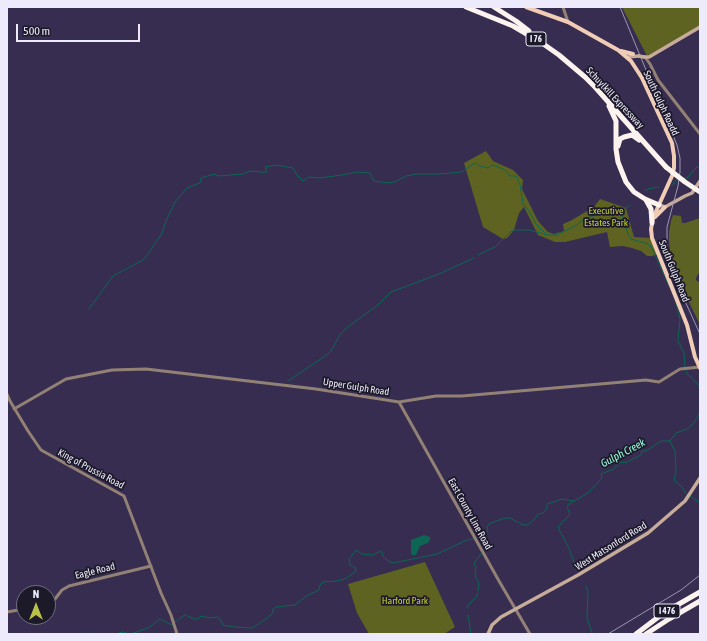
<!DOCTYPE html>
<html>
<head>
<meta charset="utf-8">
<style>
  body { margin:0 }
  #map { position:relative; width:707px; height:641px; overflow:hidden; background:#362d50; font-family:"Asap Condensed",sans-serif }
  canvas { display:block }
  .frame { position:absolute; inset:0; border:8px solid #edeafc; pointer-events:none }
  .north { position:absolute; left:16px; top:585px; width:40px; height:40px; box-sizing:border-box; background:#1c1929; border:1px solid #706d7d; border-radius:50%; rotate:0deg; font-size:11px; font-weight:700; line-height:16px; text-align:center; color:#edeafc }
  .north::after { content:''; display:block; margin:auto; width:14px; height:18px; background:#b7c147; clip-path:polygon(50% 0,100% 100%,50% 72%,0 100%) }
  .scale { position:absolute; left:16px; top:24px; width:124px; height:18px; box-sizing:border-box; border:2px solid #edeafc; border-top:0; padding-left:5px; font-size:12px; line-height:14px; white-space:nowrap; color:#edeafc; -webkit-text-stroke:3px #1c1929; paint-order:stroke }
</style>
</head>
<body>
<div id="map">
<canvas width="707" height="641"></canvas>
<div class="frame"></div>
<div class="north">N</div>
<div class="scale">500 m</div>
</div>
<script>
const c = document.querySelector('canvas').getContext('2d');
c.lineJoin = 'round';
function fillPath(path, color) { c.fillStyle = color; c.fill(path, 'evenodd'); }
const shape = rows => new Path2D(rows.map(r => 'M' + r).join(''));
function stroke(path, color, width, dash) { c.strokeStyle = color; c.lineWidth = width; c.lineCap = dash ? 'butt' : 'round'; c.setLineDash(dash || []); c.stroke(path); }
function write(font, color, halo, rows, align = 'center') {
  c.font = font + ' "Asap Condensed",sans-serif'; c.lineWidth = 3.5; c.setLineDash([]); c.textBaseline = 'middle'; c.strokeStyle = halo; c.fillStyle = color; for (const [text, x, y, turn = 0] of rows) {
    c.save(); c.translate(x, y); c.rotate((+turn || 0) * Math.PI / 180); c.textAlign = isNaN(turn) ? turn : align; if (halo) c.strokeText(text, 0, 0); c.fillText(text, 0, 0); c.restore();
  }
}
const green = shape([
  [622,7,700,7,700,26,647,56],
  [486,151,493,161,513,170,523,180,522,189,538,221,548,232,554,234,564,231,563,224,570,221,594,207,600,199,626,208,634,237,652,238,658,254,652,256,647,256,641,251,632,248,623,246,610,247,607,232,565,242,555,242,538,235,524,207,519,213,514,230,507,238,503,239,483,227,464,163],
  [425,562,455,627,444,634,369,634,357,613,348,584]
]);
const forest = shape([
  [673,215,681,216,682,223,685,223,700,218,700,271,696,278,696,280,700,283,700,325,678,279,671,258,669,243,669,232,671,221]
]);
const water = shape([
  [424,535,430,537,430,540,428,543,420,546,416,555,412,555,411,553,411,540]
]);
const stream = shape([
  [684,178,687,178,691,174,693,171,697,167,700,167],
  [672,186,677,179],
  [645,191,648,189,659,187],
  [630,205,621,212,628,234,631,239,648,244,652,248,670,288],
  [478,255,495,247,510,232,514,230,529,230,548,235,557,235,577,225,584,219,593,216,598,212,607,210,621,212],
  [676,302,680,319,678,341,684,353,685,367],
  [89,309,113,276,143,260,148,254,162,233,166,221,175,202,187,188,200,183,201,178,214,174,219,176,243,174,250,171,261,172,267,172,265,167,276,165,293,168,297,175,303,181,309,177,319,178,342,175,357,172,370,173,374,181,388,183,395,182,406,176,416,174,440,174,461,172,475,163,480,166,488,168,492,165,496,166,505,170,510,176,516,176,520,184,523,204,529,211,536,224,545,233],
  [686,370,687,374,700,386],
  [288,381,328,354,331,351,341,333,349,326,378,305,391,292,439,274,474,258],
  [670,441,675,451,676,471,674,480,682,487,686,494],
  [690,496,700,503],
  [561,534,558,527,570,514,567,507,569,504,588,493,602,478,601,474,614,469,619,463,627,462,641,455,642,451,646,451,661,441,670,441,676,433,687,429,693,424,699,415,700,409],
  [562,535,569,548,574,562,581,570],
  [477,538,488,531,487,527,489,524,496,521,506,518,510,518,523,525,527,525,534,520,538,514,543,513,547,508,547,504,562,499,574,501],
  [382,552,383,556,388,561,393,563,437,554,467,540,473,539],
  [586,586,588,591,587,618,592,633,590,634],
  [478,591,479,584,475,575,476,567,474,563,481,554],
  [467,608,470,603,477,596,478,593],
  [468,615,471,634],
  [175,622,183,616,185,615,194,619,198,619,201,616,210,618,217,617,220,619,223,625,234,627,252,628,266,619,273,613,273,609,276,607,295,605,308,595,319,590,320,585,323,582,337,581,345,579,355,572,356,568,350,565,349,559,356,550,362,554,373,555,381,551],
  [81,634,83,633,84,634],
  [116,634,122,632,129,634],
  [131,634,148,628,160,619,172,625,173,624]
]);
const tertiary = shape([
  [563,7,568,22],
  [645,57,650,64,658,80,700,134],
  [7,394,10,401,28,431,41,450,124,496,161,593,171,615,177,634],
  [399,402,499,581,530,634],
  [14,409,66,379,112,370,146,369,316,389,399,402,436,396,462,396,646,380,659,382,680,369,700,367],
  [48,604,55,599,62,590,69,586,151,566],
  [7,612,24,609]
]);
const secondary = shape([
  [627,57,639,56],
  [644,57,649,57,700,27],
  [659,205,665,207,685,196,692,193,700,181],
  [488,634,492,625,501,617,578,575,648,533,685,501,700,478]
]);
const primary = shape([
  [526,7,568,22,618,50,631,61,642,78,672,143,674,156,674,168,672,176,653,218,651,229,652,238,687,325,695,357,700,368],
  [621,51,633,54],
  [655,217,665,207]
]);
const motorway = shape([
  [466,7,513,26,542,43,559,55,585,77,595,87,666,167],
  [494,7,516,21,529,31],
  [609,106,616,121,616,149,618,162,626,182,634,192,645,199,659,205],
  [618,146,620,139,624,137,632,135,639,140],
  [646,200,651,209,652,223],
  [636,634,665,612,700,592],
  [646,634,669,619,700,601]
]);
const tram = shape([
  [620,7,677,145,680,158,680,172,678,186,667,227,667,250,674,277,700,334],
  [608,634,681,590,700,575]
]);
const secondaryBridge = shape([
  [639,56,644,57]
]);
const motorwayBridge = shape([
  [666,167,685,182,700,192]
]);
const shields = [
  [536,39,20],
  [667,611,26]
];
const shieldNames = [
  ["I 76",536,39],
  ["I 476",667,611]
];
const streetNames = [
  ["Schuylkill Expressway",615,98,47],
  ["South Gulph Roadd",661,103,65],
  ["South Gulph Road",674,271,68],
  ["Upper Gulph Road",356,387,9],
  ["King of Prussia Road",91,469,28],
  ["East County Line Road",470,514,61],
  ["West Matsonford Road",611,546,-32],
  ["Eagle Road",95,571,-14]
];
const parkNames = [
  ["Executive",606,211],
  ["Estates Park",606,223],
  ["Harford Park",405,601]
];
const waterNames = [
  ["Gulph Creek",623,453,-28]
];
fillPath(green, '#5e6321');
fillPath(forest, '#5c6124');
fillPath(water, '#0d6653');
stroke(stream, '#0d6653', 1);
stroke(tertiary, '#938175', 3);
stroke(secondary, '#c8ac9a', 3.5);
stroke(primary, '#f2cdb6', 4);
stroke(motorway, '#fcf3ee', 5);
stroke(tram, '#9c97b0', 1);
stroke(secondaryBridge, '#c8ac9a', 3.5);
stroke(motorwayBridge, '#fcf3ee', 5);
for (const [x, y, w] of shields) { const box = new Path2D(); box.roundRect(x - w / 2, y - 7, w, 14, 3); c.fillStyle = '#1c1929'; c.fill(box); stroke(box, '#edeafc', 1); }
write('bold 9px', '#edeafc', null, shieldNames);
write('10px', '#edeafc', '#1c1929', streetNames);
write('10px', '#c5d033', '#1c1929', parkNames);
write('italic 11px', '#99fbdf', '#1c1929', waterNames);
</script>
</body>
</html>
